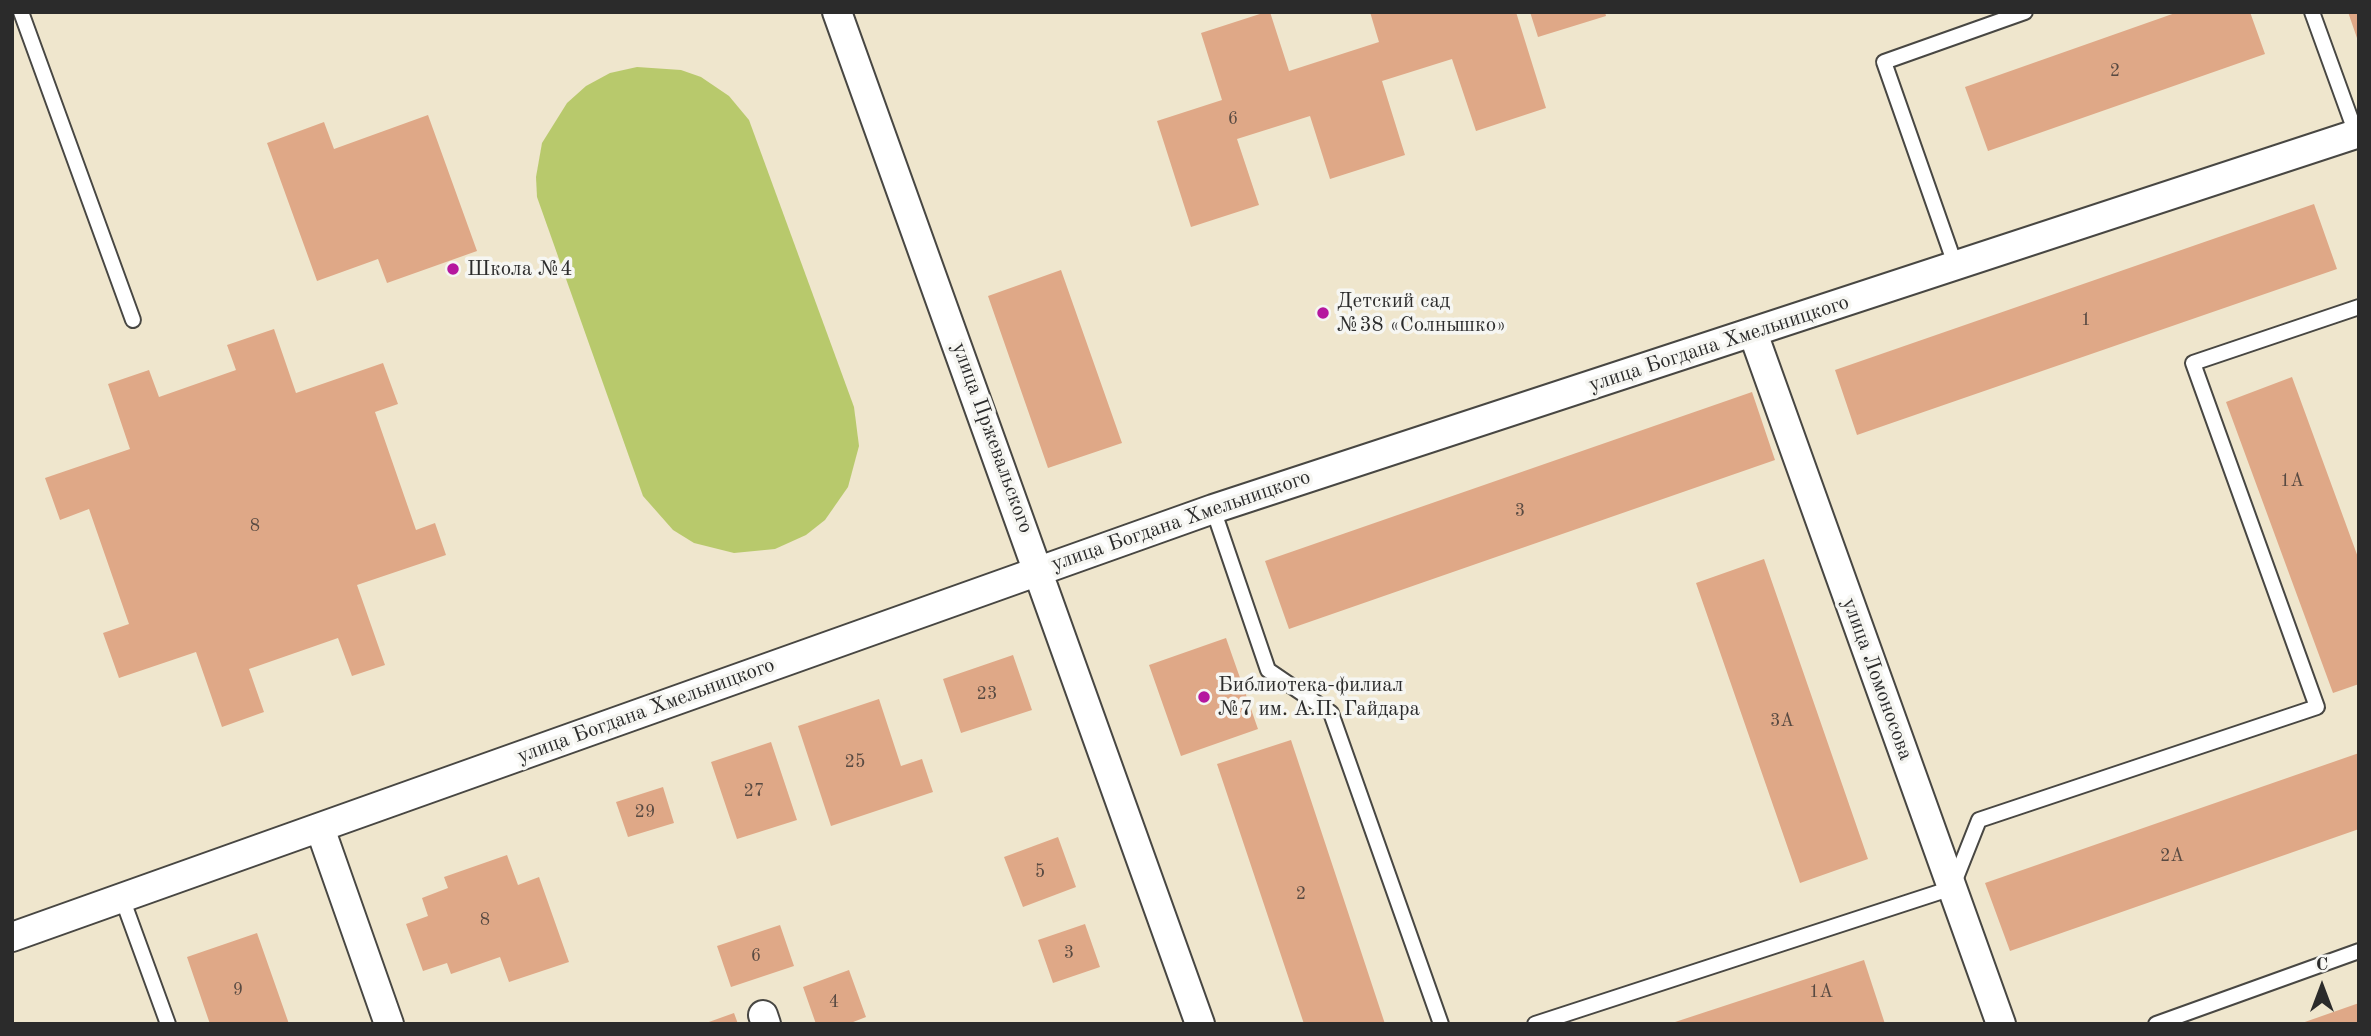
<!DOCTYPE html>
<html>
<head>
<meta charset="utf-8">
<style>
  body { margin:0 }
  #map { position:relative; width:2371px; height:1036px; overflow:hidden; background:#efe6cd; font-family:"Old Standard TT",serif }
  canvas { display:block }
  .frame { position:absolute; inset:0; border:14px solid #2b2b2b; pointer-events:none }
  .north { position:absolute; left:2287px; top:952px; width:70px; height:70px; -webkit-text-stroke:5px #f6f6f2; paint-order:stroke; rotate:0deg; font-size:19px; font-weight:700; line-height:28px; text-align:center; color:#2b2b2b }
  .north::after { content:''; display:block; margin:auto; width:24px; height:32px; background:#2b2b2b; clip-path:polygon(50% 0,100% 100%,50% 72%,0 100%) }
</style>
</head>
<body>
<div id="map">
<canvas width="2371" height="1036"></canvas>
<div class="frame"></div>
<div class="north">С</div>
</div>
<script>
const c = document.querySelector('canvas').getContext('2d');
c.lineJoin = 'round';
function fillPath(path, color) { c.fillStyle = color; c.fill(path, 'evenodd'); }
const shape = rows => new Path2D(rows.map(r => 'M' + r).join(''));
function stroke(path, color, width, dash) { c.strokeStyle = color; c.lineWidth = width; c.lineCap = dash ? 'butt' : 'round'; c.setLineDash(dash || []); c.stroke(path); }
function write(font, color, halo, rows, align = 'center') {
  c.font = font + ' "Old Standard TT",serif'; c.lineWidth = 7; c.setLineDash([]); c.textBaseline = 'middle'; c.strokeStyle = halo; c.fillStyle = color; for (const [text, x, y, turn = 0] of rows) {
    c.save(); c.translate(x, y); c.rotate((+turn || 0) * Math.PI / 180); c.textAlign = isNaN(turn) ? turn : align; if (halo) c.strokeText(text, 0, 0); c.fillText(text, 0, 0); c.restore();
  }
}
const green = shape([
  [637,67,681,70,701,77,729,96,749,120,854,407,859,446,848,487,825,520,806,535,775,549,734,553,694,543,673,530,643,496,537,197,536,177,542,143,567,103,586,86,610,73]
]);
const building = shape([
  [1266,12,1270,12,1289,71,1379,42,1370,12,1516,12,1546,108,1476,131,1452,59,1382,81,1405,155,1330,179,1310,116,1237,139,1259,205,1191,227,1157,121,1222,100,1201,33],
  [1530,12,1605,12,1606,16,1538,37],
  [2178,12,2250,12,2265,54,1988,151,1965,87],
  [2348,12,2359,12,2359,41,2358,41],
  [428,115,477,251,387,283,378,259,317,281,267,143,324,122,334,149],
  [2314,204,2337,269,1857,435,1835,370],
  [1061,270,1122,443,1048,468,988,296],
  [274,329,296,393,383,363,398,404,375,412,416,530,435,523,446,555,357,585,385,665,352,676,338,638,249,669,264,712,222,727,196,652,119,678,103,633,129,624,89,509,60,520,45,478,130,449,108,384,149,370,159,397,236,370,227,345],
  [2292,377,2359,560,2359,684,2333,693,2226,402],
  [1752,392,1775,460,1289,629,1265,561],
  [1764,559,1868,859,1800,883,1696,583],
  [1226,638,1258,729,1181,756,1149,665],
  [1013,655,1032,710,961,733,943,679],
  [879,699,901,766,922,759,933,792,831,826,798,726],
  [1291,740,1385,1024,1304,1024,1217,764],
  [771,742,797,820,737,839,711,762],
  [2359,753,2359,829,2010,951,1985,883],
  [663,787,674,823,628,837,616,802],
  [1058,837,1076,887,1023,907,1004,857],
  [507,855,518,885,539,877,569,962,509,982,500,957,451,974,447,963,423,971,406,924,428,916,422,898,448,888,444,877],
  [1085,924,1100,967,1053,983,1038,940],
  [780,925,794,966,731,987,717,946],
  [257,933,289,1024,210,1024,187,957],
  [1864,960,1885,1024,1672,1024,1672,1023],
  [849,970,866,1017,848,1024,816,1024,803,987],
  [2359,1003,2359,1024,2302,1024,2302,1023],
  [734,1013,738,1024,706,1024,706,1023]
]);
const lane = shape([
  [21,12,133,320],
  [2312,12,2358,139],
  [1956,267,1884,62,2025,12],
  [1213,509,1268,670,1331,713,1441,1024],
  [122,898,168,1024],
  [1535,1024,1952,888,1979,820,2317,707,2193,363,2359,307],
  [2156,1024,2359,951]
]);
const street = shape([
  [837,12,1200,1024],
  [1753,333,2001,1024],
  [320,828,389,1024],
  [12,937,1213,509,2359,133],
  [763,1015,766,1024]
]);
const markers = [
  [453,269,7,"#b5179e"],
  [1323,313,7,"#b5179e"],
  [1204,697,7,"#b5179e"]
];
const numberNames = [
  ["2",2115,71],
  ["6",1233,119],
  ["1",2086,320],
  ["1А",2292,481],
  ["3",1520,511],
  ["8",255,526],
  ["23",987,694],
  ["3А",1782,721],
  ["25",855,762],
  ["27",754,791],
  ["29",645,812],
  ["2А",2172,856],
  ["5",1040,872],
  ["2",1301,894],
  ["8",485,920],
  ["3",1069,953],
  ["6",756,956],
  ["9",238,990],
  ["1А",1821,992],
  ["4",834,1002]
];
const poiNames = [
  ["Школа №4",467,269],
  ["Детский сад",1337,301],
  ["№38 «Солнышко»",1337,325],
  ["Библиотека-филиал",1218,685],
  ["№7 им. А.П. Гайдара",1218,709]
];
const streetNames = [
  ["улица Богдана Хмельницкого",1719,344,-18],
  ["улица Пржевальского",992,438,70],
  ["улица Богдана Хмельницкого",1181,521,-19],
  ["улица Ломоносова",1877,679,70],
  ["улица Богдана Хмельницкого",646,711,-20]
];
fillPath(green, '#b8c96c');
fillPath(building, '#dfa887');
stroke(lane, '#484743', 18);
stroke(street, '#484743', 32);
stroke(lane, '#fff', 14);
stroke(street, '#fff', 28);
for (const [x, y, r, color] of markers) { const dot = new Path2D(); dot.arc(x, y, r, 0, 2 * Math.PI); c.fillStyle = color; c.fill(dot); stroke(dot, '#f6f6f2', 2.5); }
write('18px', '#584a42', null, numberNames);
write('21px', '#2b2b2b', '#f6f6f2', poiNames, 'left');
write('21px', '#2b2b2b', '#f6f6f2', streetNames);
</script>
</body>
</html>
